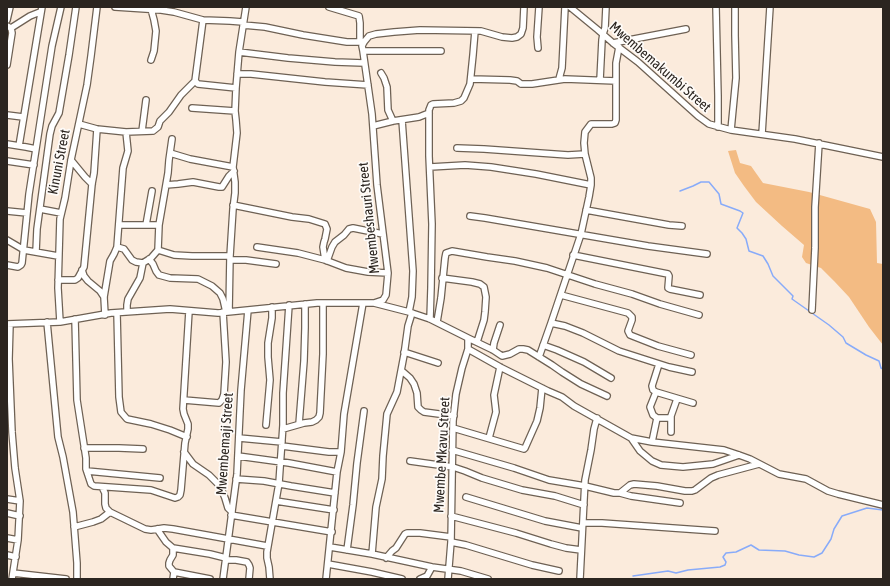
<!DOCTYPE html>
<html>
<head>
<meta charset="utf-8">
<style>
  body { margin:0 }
  #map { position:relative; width:890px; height:586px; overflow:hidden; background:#fbebdc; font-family:"Asap Condensed",sans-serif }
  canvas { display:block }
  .frame { position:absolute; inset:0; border:8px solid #2b2520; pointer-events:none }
</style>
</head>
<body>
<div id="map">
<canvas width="890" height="586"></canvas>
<div class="frame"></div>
</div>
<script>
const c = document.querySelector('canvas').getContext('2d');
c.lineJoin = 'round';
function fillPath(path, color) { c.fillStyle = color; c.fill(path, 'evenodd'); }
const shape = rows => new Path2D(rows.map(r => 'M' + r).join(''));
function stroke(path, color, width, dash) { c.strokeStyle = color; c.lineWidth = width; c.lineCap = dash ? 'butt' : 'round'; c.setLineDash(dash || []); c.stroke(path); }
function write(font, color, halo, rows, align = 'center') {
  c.font = font + ' "Asap Condensed",sans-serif'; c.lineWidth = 3.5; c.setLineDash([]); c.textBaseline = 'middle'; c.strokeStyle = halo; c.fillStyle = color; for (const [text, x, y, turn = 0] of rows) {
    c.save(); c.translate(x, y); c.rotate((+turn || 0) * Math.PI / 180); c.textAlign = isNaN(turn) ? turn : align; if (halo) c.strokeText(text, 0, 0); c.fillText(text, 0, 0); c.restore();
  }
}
const green = shape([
  [736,150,740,163,751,166,763,183,809,192,870,209,876,222,877,263,883,264,883,345,869,327,849,297,834,281,821,268,806,263,802,257,804,245,782,226,756,202,744,186,735,173,728,151]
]);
const stream = shape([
  [680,191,693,186,701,182,709,182,719,194,721,204,740,211,743,213,737,228,742,233,746,239,749,251,763,256,768,264,773,276,793,296,792,299,829,325,843,337,846,343,866,355,879,361,881,368,883,369],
  [633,576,668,571,676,573,688,570,720,567,725,565,726,562,723,557,726,553,736,552,751,545,759,550,785,551,799,555,814,557,822,553,831,539,834,529,842,516,867,508,883,510]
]);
const minor = shape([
  [115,7,161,10,174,12,203,20,230,21,243,22],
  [329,7,359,16,360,23,360,42],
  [570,7,598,30,613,43,638,62,698,116,709,124,731,130,795,139,883,157],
  [716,7,718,96,718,127],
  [151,9,154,20,156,31,154,51,151,60],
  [7,20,10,7],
  [203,20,195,81,198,84,236,88],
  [243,25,265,27,303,35,347,42,364,42],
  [7,26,11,28,12,33,7,65],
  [11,28,30,16,40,12],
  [613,43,686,29],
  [538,48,537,37,539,7],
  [363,51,441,51],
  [239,52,288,58,335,62,364,63],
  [381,73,384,78,387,87,388,110,393,121],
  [237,74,251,74,325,82,368,85],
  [471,79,510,80,517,81,521,84,532,84,565,79,616,81],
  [559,79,562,68,565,7],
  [600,80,602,40,603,34,605,28,606,7],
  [192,108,235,111],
  [7,115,23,117],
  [402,120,413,271,412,297,409,312],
  [79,124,97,129,126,132,153,131,158,127,160,121,169,112,181,95,195,81],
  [373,126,393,121,419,117,429,113],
  [731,130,736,78,735,35,735,7],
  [142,131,146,100],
  [762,134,770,7],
  [172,139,169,160,168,173,159,225,158,250,174,255,192,256,230,256],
  [7,144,26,147,36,149],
  [19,146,42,7],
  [457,148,484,149,568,155,585,154],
  [170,153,190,159,233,167],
  [71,160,85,177,92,184],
  [7,161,34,165],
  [430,167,465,165,491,167,536,174,591,185],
  [166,185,178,184,193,182,219,187,222,187,229,176,234,171],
  [233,205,292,217,309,219,325,224,327,229,325,239,324,242,323,247,325,260],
  [40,209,61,213],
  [586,210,669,225,682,226],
  [7,211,27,213],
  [470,216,485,218,648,246,707,254],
  [119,225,159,225],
  [146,225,152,191],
  [7,240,24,250,58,256],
  [117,247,124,249,132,260,136,262,143,263],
  [257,247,298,253,325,260,346,268,368,272,388,273],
  [36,252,37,229,50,134,52,126,59,113,69,55,76,7],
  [573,255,668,274,669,276,668,288,670,289,700,295],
  [149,259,153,264,156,271,159,275,170,278,198,279,212,286,220,293,223,299,226,312],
  [230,260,246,260,276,264],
  [327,261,332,247,335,242,344,235,349,229,353,228,383,234],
  [7,265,18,267,21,265,22,263,29,194,52,46,61,7],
  [82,270,84,276,88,281,100,291,104,297],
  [442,278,472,282,480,284,484,287,486,297,485,312,484,320,477,342],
  [58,280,75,280,78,278,84,267,92,184,94,173,97,129],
  [561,295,628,313,632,317,632,320,628,331,630,335,658,346,691,355],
  [374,303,409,312,430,319,468,338,468,349,462,368,456,394,453,421,451,542,448,579],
  [812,310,815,248,815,207,819,143],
  [127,312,127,305,128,299,140,278,143,263,151,258,158,250],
  [229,312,230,256,233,209,235,193,235,182,233,167,237,133,236,120,235,111,236,88,239,52,246,7],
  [117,313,119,397,121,412,127,419,151,424,170,430,187,437],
  [105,315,104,297,110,261,114,254,117,247,123,168,128,151,126,132],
  [75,319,77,400,86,458,86,469,91,484,94,486,151,490,175,498,178,497,180,495,181,490,185,443,188,429,188,424,184,414,183,409,189,311],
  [430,319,431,288,432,224,429,156,429,110,431,105,433,104,454,103,461,101,464,98,470,84,473,55,475,31],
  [47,322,58,437,63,457,73,512,77,563,77,579],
  [60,322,58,288,60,219,65,198,71,160,87,85,91,56,97,7],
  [437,322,441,298,445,258,446,253,452,251,487,257,515,261,547,268,595,284,632,294,660,304,699,315],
  [551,323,565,326,583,333,619,351,669,367,692,372],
  [7,324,60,322,111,313,170,309,218,313,317,303,374,303,383,300,386,295,388,273,377,185,372,114,363,51,362,46,364,42,369,36,376,34,394,32,420,30,481,31,502,37,512,38,517,37,521,34,523,28,524,7],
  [10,324,9,359,12,432,15,468,20,501,18,540,12,579],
  [468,338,493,350,502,356,510,354,519,349,523,349,528,350,552,365,562,372,581,384,607,396],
  [543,345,557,350,584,362,611,378],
  [468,349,500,367,548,391,562,397,574,406,631,438,640,451,652,461,661,465,683,467,713,464,739,455],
  [493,350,494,343,500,325],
  [404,352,438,363],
  [539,357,551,323,581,234,589,197,591,185,591,178,585,154,584,143,585,132,591,124,612,124,615,123,616,120,616,63,619,47],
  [659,364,652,386,653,390,656,392,693,403],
  [402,371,410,378,414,384,417,393,418,407,421,410,424,412,454,416],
  [656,392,650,407,653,415,657,418,671,418],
  [184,400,219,403,222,400,224,394,226,362,223,312],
  [299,424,304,361,305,328,305,304],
  [266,425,270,380,268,357,268,343,272,318,272,307],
  [453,428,524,449,525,448,537,421,540,408,542,388],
  [283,429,304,423,312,422,316,420,319,417,320,413,323,354,323,303],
  [671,432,671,416,677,399],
  [239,438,282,442],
  [489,438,496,412,494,395,500,367],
  [631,438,652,442,724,450,739,455,750,459,779,474,806,479,828,491,838,494,883,505],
  [652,442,657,418],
  [282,446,329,452,341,452],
  [84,448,119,448,143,449],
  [452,450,514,468,549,480,585,486,614,493,620,493,630,485,634,484,657,486,685,491,692,491,695,490,711,478,718,475,759,464],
  [184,452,193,464,209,475,220,486,225,498,228,508,232,512],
  [238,456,289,463,337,472],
  [410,461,453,467,465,471,482,478,522,490,555,496,584,505],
  [87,471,160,478],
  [236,479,264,481,291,486,335,493],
  [102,487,105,493,105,504,106,508,110,512,145,529,151,530,164,528,173,529,267,546],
  [620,493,631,496,680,503],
  [466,497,545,521,582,528],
  [7,499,20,501],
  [276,501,334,510],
  [7,513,20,516],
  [231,515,332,532],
  [451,516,516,533,551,544,566,548,581,550],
  [583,523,602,523,715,531],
  [74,527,93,522,101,519,110,512],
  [157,529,166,542,173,548,210,554,226,558],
  [7,538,18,540],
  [451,542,466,545,532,565,559,571],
  [330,547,372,554,432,567,461,571,488,579],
  [173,548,173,555,170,560,169,563,169,566,174,572,173,579],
  [347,550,353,505,357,463,364,411],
  [372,554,376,507,382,479,383,456,387,414,397,392,404,355,408,326,412,313],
  [7,555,16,557],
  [386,558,392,551,396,548,405,534,407,533,420,533,451,537],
  [226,560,236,560,247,562,249,565,250,568,249,579],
  [328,564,372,572,402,579],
  [174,572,210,579],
  [13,573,66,579],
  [223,579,237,474,241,390,248,310],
  [270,579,269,567,267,558,267,552,279,483,283,425,283,393,289,305],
  [326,579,337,472,341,452,344,414,363,303],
  [420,579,427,576,432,567],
  [580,579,585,480,591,450,594,429,597,418]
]);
const streetNames = [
  ["Mwembemakumbi Street",660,67,41],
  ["Kinuni Street",59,162,-79],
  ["Mwembeshauri Street",369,218,-96],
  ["Mwembemaji Street",225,444,-86],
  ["Mwembe Mkavu Street",442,455,-87]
];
fillPath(green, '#f3bb83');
stroke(stream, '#88abf9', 1.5);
stroke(minor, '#6e6154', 8);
stroke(minor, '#fff', 5.5);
write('14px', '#2b2520', '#fefbf8', streetNames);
</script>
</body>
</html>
